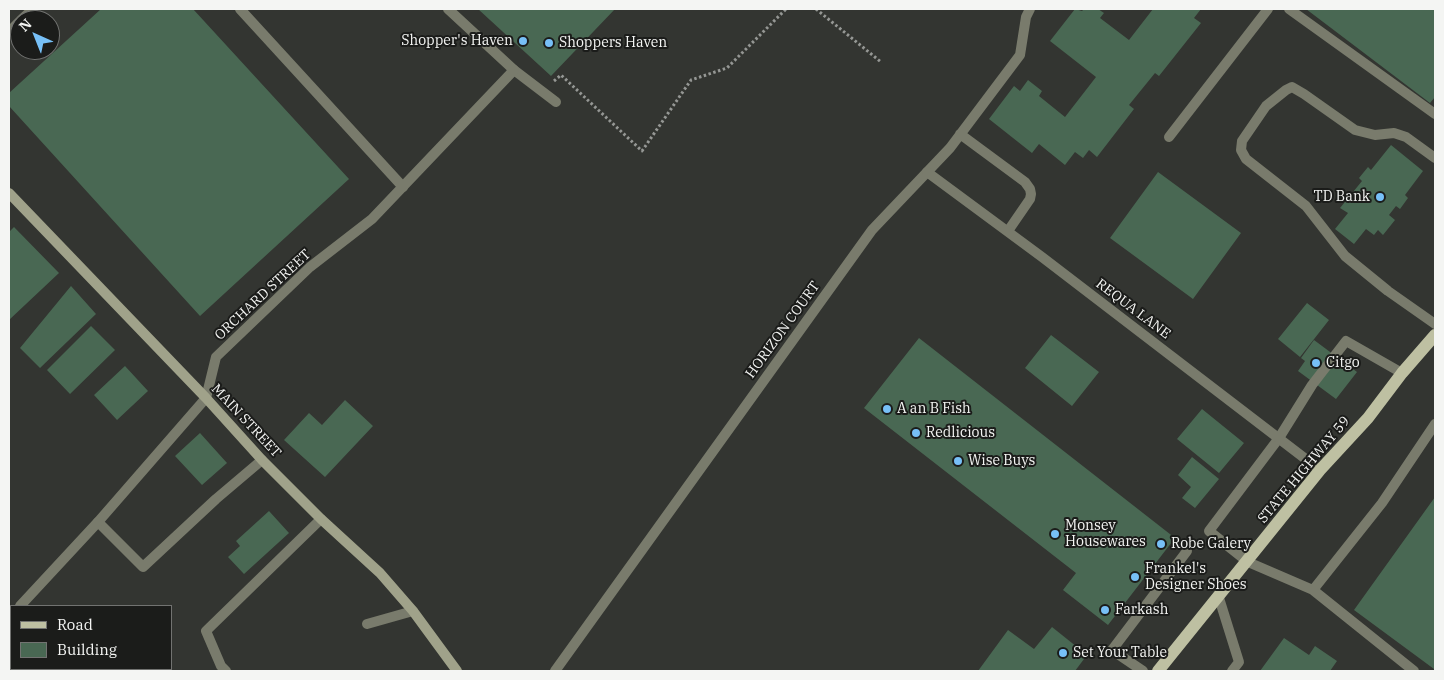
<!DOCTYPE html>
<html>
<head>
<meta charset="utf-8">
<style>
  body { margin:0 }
  #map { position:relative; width:1444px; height:680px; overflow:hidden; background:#333531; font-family:"IBM Plex Serif",serif }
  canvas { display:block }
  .frame { position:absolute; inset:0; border:10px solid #f4f5f3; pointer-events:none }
  .legend { position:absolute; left:10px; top:605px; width:162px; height:65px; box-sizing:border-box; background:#1b1c1a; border:1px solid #727371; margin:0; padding:6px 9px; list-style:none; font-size:15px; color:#f4f5f3 }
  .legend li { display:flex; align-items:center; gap:10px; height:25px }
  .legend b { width:25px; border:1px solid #727371 }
  .north { position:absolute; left:10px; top:10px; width:50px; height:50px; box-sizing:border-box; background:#1b1c1a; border:1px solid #727371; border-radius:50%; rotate:316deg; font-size:14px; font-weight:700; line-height:20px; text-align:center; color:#f4f5f3 }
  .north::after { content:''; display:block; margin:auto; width:18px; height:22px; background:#77c0f7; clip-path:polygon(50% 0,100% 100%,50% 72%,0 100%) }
</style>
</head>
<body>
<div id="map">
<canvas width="1444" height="680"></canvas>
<div class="frame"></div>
<ul class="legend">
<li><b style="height:6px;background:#bec0a2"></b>Road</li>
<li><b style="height:14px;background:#496853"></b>Building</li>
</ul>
<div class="north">N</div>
</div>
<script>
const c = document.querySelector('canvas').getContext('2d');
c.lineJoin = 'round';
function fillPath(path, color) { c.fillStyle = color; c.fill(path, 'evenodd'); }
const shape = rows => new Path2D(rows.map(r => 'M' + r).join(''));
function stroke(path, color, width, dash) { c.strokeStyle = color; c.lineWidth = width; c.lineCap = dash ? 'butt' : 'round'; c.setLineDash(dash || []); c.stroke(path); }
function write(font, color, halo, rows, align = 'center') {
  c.font = font + ' "IBM Plex Serif",serif'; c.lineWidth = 4; c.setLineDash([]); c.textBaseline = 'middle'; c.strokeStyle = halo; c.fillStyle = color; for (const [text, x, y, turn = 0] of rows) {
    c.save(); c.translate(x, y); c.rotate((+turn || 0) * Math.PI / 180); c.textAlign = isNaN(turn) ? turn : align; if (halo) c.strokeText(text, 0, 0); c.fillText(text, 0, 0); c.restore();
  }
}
const building = shape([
  [101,9,193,9,349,179,200,316,9,106,9,93],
  [478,9,615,9,551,76],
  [1075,9,1082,11,1084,9,1098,9,1104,13,1100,18,1129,40,1153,9,1201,9,1194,18,1201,23,1159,76,1155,73,1129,105,1134,109,1097,157,1089,150,1083,158,1075,152,1065,165,1039,144,1032,153,989,119,1014,86,1020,91,1028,80,1042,91,1039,96,1065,117,1096,77,1050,41],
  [1306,9,1435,9,1435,97,1430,103],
  [1391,145,1423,171,1405,195,1408,198,1400,209,1396,206,1389,215,1395,220,1383,235,1378,230,1374,235,1366,229,1354,244,1335,229,1348,213,1340,208,1362,181,1359,178,1368,167,1371,170],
  [1158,172,1241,233,1193,299,1110,238],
  [14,227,59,273,9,320,9,232],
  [71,286,96,314,40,368,20,348],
  [1307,303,1329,320,1300,357,1278,339],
  [91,326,115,350,70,394,47,370],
  [1051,335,1099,372,1072,406,1025,368],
  [919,338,1175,538,1108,625,1063,590,1076,573,864,408],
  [1314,340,1357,372,1336,399,1298,371,1305,361,1301,358],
  [125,366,148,391,117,420,94,395],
  [345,400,373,426,325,477,284,440,309,413,322,425],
  [1202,409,1244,443,1219,473,1177,439],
  [200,433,227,463,202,485,175,456],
  [1192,457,1219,479,1195,508,1182,498,1191,487,1178,475],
  [1435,497,1435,667,1434,669,1354,610],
  [269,511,289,533,244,574,228,557,240,546,236,541],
  [1052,627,1087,655,1075,671,978,671,1008,630,1034,649],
  [1284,638,1309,655,1315,646,1337,661,1330,671,1260,671]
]);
const path = shape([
  [816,9,881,62],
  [554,81,561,75,642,151,691,80,727,68,786,9]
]);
const lane = shape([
  [240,9,403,187],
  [1289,9,1435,114],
  [21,20,33,9],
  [9,32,20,21],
  [514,70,556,102],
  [960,134,1025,182,1030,189,1031,194,1030,199,1008,231],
  [1169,137,1268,9],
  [1435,158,1406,137,1394,133,1375,135,1355,130,1304,94,1292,87,1286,90,1266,106,1242,141,1241,150,1246,159,1306,206,1345,256,1388,291,1435,324],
  [1402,373,1346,341,1312,385,1279,438,1209,531,1248,562,1313,590,1414,671],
  [98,522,143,567,216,499,262,460],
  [1313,590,1382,503,1435,424],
  [1219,598,1239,662,1232,671],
  [367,624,413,611],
  [226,671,221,666,206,631,321,519],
  [555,671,872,230,950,148,1020,55,1026,17,1030,9],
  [1143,671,1112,650,1187,551]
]);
const street = shape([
  [927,172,1042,257,1320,470],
  [20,606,98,522,206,398,216,357,310,267,372,219,514,70,448,9],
  [9,619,11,616]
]);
const secondary = shape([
  [9,193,206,398,262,460,321,519,380,573,413,611,457,671]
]);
const primary = shape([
  [1158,671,1320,470,1368,418,1402,373,1435,335]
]);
const markers = [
  [523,41,5,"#77c0f7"],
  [549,43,5,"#77c0f7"],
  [1380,197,5,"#77c0f7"],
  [1316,363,5,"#77c0f7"],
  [887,409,5,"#77c0f7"],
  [916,433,5,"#77c0f7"],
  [958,461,5,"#77c0f7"],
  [1055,534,5,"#77c0f7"],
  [1161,544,5,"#77c0f7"],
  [1135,577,5,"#77c0f7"],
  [1105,610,5,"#77c0f7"],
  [1063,653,5,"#77c0f7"]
];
const poiNames = [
  ["Shopper's Haven",513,41,"right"],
  ["Shoppers Haven",559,43],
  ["TD Bank",1370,197,"right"],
  ["Citgo",1326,363],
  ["A an B Fish",897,409],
  ["Redlicious",926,433],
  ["Wise Buys",968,461],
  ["Monsey",1065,526],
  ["Housewares",1065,542],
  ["Robe Galery",1171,544],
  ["Frankel's",1145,569],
  ["Designer Shoes",1145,585],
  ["Farkash",1115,610],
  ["Set Your Table",1073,653]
];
const streetNames = [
  ["ORCHARD STREET",263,295,-43],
  ["REQUA LANE",1133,309,37],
  ["HORIZON COURT",783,330,-54],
  ["MAIN STREET",246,421,47],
  ["STATE HIGHWAY 59",1304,470,-50]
];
fillPath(building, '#496853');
stroke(path, '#959794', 3, [2.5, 2.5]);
stroke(lane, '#797b6c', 10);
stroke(street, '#797b6c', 10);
stroke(secondary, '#a0a28a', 10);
stroke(primary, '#bec0a2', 12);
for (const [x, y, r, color] of markers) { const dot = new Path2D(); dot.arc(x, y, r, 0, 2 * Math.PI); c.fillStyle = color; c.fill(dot); stroke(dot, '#1b1c1a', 2); }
write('14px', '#f4f5f3', '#1b1c1a', poiNames, 'left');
write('14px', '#f4f5f3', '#1b1c1a', streetNames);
</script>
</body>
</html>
